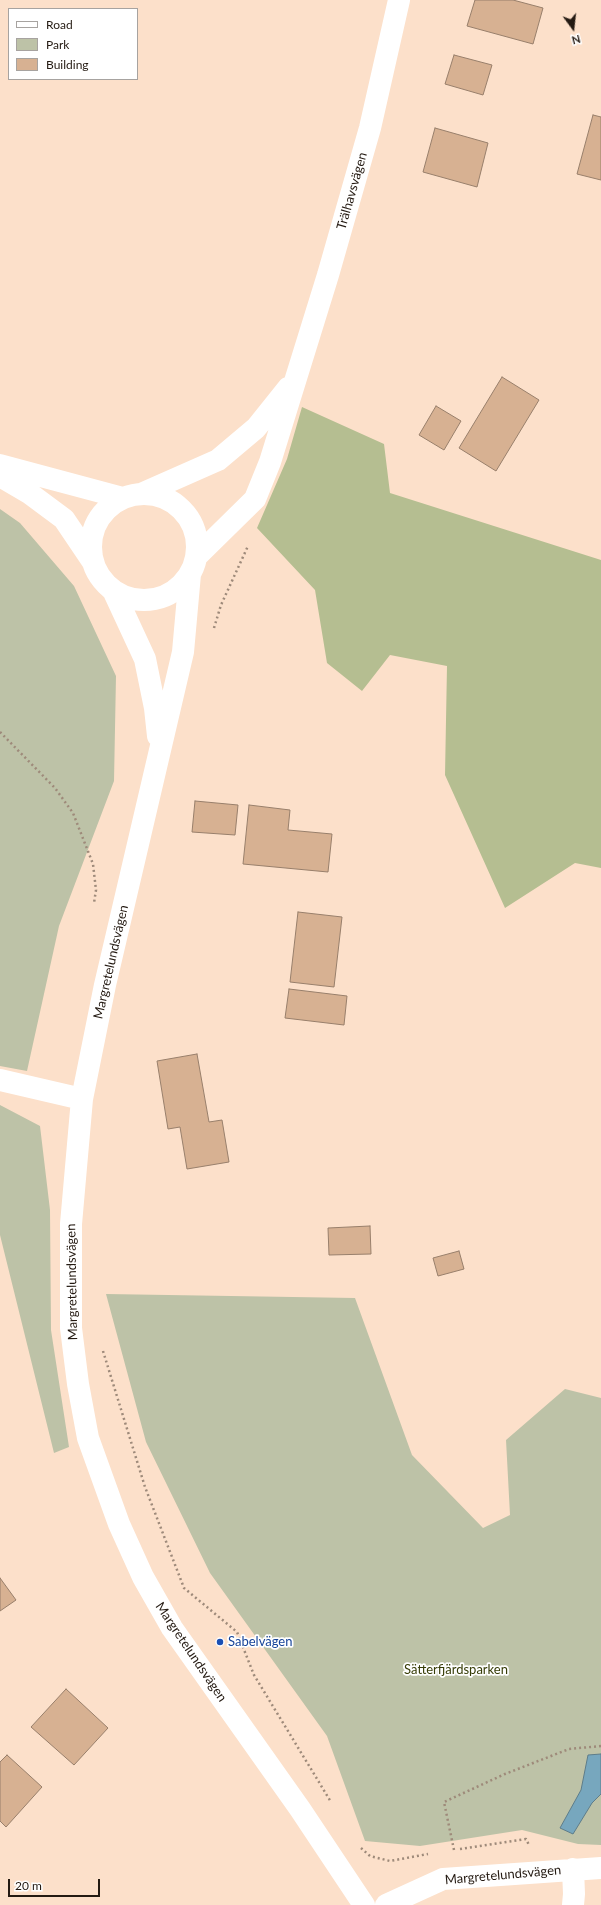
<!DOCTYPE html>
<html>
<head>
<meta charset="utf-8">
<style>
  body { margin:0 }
  #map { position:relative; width:601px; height:1905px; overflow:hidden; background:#fce0ca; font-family:Lato,sans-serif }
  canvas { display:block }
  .legend { position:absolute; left:8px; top:8px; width:130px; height:72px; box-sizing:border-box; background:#fff; border:1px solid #a7a3a0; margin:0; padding:5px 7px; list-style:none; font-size:12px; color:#241a12 }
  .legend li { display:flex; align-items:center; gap:8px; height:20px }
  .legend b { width:20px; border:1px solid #a7a3a0 }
  .north { position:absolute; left:553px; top:8px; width:40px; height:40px; -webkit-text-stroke:3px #fff; paint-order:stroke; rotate:165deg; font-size:11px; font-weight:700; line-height:16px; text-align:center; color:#241a12 }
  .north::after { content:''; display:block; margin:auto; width:14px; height:18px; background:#241a12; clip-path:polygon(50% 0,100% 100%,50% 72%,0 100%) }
  .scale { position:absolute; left:8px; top:1879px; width:92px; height:18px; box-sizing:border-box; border:2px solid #241a12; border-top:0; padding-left:5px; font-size:12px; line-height:14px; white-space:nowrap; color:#241a12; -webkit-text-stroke:3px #fff; paint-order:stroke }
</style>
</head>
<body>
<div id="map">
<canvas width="601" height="1905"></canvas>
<ul class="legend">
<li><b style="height:5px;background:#fff"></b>Road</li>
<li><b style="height:11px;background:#bdc2a7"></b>Park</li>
<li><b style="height:11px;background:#d7b192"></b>Building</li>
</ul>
<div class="north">N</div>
<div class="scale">20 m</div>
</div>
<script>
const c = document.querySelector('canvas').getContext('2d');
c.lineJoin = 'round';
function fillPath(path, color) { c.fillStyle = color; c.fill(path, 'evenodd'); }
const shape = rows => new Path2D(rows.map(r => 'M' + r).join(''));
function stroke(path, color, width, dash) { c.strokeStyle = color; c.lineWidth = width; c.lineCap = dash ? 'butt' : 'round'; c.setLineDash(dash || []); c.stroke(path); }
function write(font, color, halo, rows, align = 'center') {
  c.font = font + ' Lato,sans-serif'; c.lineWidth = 3.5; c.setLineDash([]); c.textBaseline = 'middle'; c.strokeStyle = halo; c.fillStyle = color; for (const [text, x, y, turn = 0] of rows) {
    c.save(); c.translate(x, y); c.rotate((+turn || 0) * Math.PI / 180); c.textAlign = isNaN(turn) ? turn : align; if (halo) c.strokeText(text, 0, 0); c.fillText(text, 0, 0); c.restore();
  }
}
const green = shape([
  [0,509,20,523,74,586,116,676,114,781,59,926,27,1071,0,1066],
  [0,1105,40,1126,50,1210,51,1330,69,1447,54,1453,0,1235],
  [106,1294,355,1298,412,1455,483,1528,510,1515,506,1440,565,1389,601,1398,601,1845,578,1844,522,1830,420,1846,365,1841,327,1736,210,1573,146,1442]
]);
const forest = shape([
  [302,407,384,444,390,493,601,560,601,868,575,863,505,908,445,775,447,666,390,655,362,691,327,663,315,590,257,528,287,459]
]);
const water = shape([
  [601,1754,601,1794,592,1803,573,1834,560,1828,581,1790,588,1755,601,1754]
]);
const building = shape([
  [475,0,513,0,543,8,533,44,467,26,475,0],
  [454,55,492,65,483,95,445,84,454,55],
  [593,115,601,117,601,180,577,174,593,115],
  [435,128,488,143,477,187,423,172,435,128],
  [502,377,539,400,496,471,459,448,502,377],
  [436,406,461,421,444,450,419,435,436,406],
  [195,801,238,805,235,835,192,832,195,801],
  [249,805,290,810,288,830,332,834,328,872,243,864,249,805],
  [298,912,342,917,334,987,290,982,298,912],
  [289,989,347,996,344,1025,285,1018,289,989],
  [197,1054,209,1122,222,1120,229,1162,187,1169,180,1127,168,1129,157,1061,197,1054],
  [370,1226,371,1254,329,1255,328,1228,370,1226],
  [459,1251,464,1269,438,1276,433,1258,459,1251],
  [0,1578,16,1600,0,1611,0,1578],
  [66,1689,108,1728,74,1765,31,1727,66,1689],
  [7,1755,42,1787,6,1827,0,1821,0,1762,7,1755]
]);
const path = shape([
  [214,628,221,605,248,546],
  [0,732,55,788,73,813,93,864,96,890,94,903],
  [103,1351,145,1487,184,1588,237,1632,254,1675,331,1802],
  [361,1848,370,1856,390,1861,428,1854],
  [460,1849,526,1839,529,1845],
  [454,1850,444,1802,505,1774,569,1749,601,1746]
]);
const minor = shape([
  [0,465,123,498],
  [0,476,29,493,64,519,93,562],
  [141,494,218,460,256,428,288,388],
  '91 547a53 53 0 1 1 106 0a53 53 0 1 1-106 0Z',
  [196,557,255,499,270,462,328,275,370,128,399,0],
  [190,574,183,652,105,985,82,1099,71,1224,71,1328,78,1384,88,1438,119,1524,143,1577,172,1628,300,1809,364,1905],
  [113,590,145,659,155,708,158,736],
  [0,1080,82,1099],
  [573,1869,574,1894,573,1905],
  [386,1905,443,1879,601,1868]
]);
const markers = [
  [220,1642,4,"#1a4fb4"]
];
const streetNames = [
  ["Trälhavsvägen",352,191,-74],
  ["Margretelundsvägen",111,962,-77],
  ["Margretelundsvägen",72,1282,-91],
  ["Margretelundsvägen",191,1652,56],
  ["Margretelundsvägen",503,1875,-5]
];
const transitNames = [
  ["Sabelvägen",228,1642]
];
const parkNames = [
  ["Sätterfjärdsparken",456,1670]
];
fillPath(green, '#bdc2a7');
fillPath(forest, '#b5be91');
fillPath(water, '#77a7be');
stroke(water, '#5e7d8a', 1);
fillPath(building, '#d7b192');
stroke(building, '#987f6b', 1);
stroke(path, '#9e8a7a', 2.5, [2, 3]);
stroke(minor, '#fff', 22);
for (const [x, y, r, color] of markers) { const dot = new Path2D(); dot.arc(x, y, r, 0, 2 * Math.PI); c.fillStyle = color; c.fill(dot); stroke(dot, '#fff', 1.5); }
write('13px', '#241a12', '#fff', streetNames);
write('13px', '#164399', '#fff', transitNames, 'left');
write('13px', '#363c06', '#fff', parkNames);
</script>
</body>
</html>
